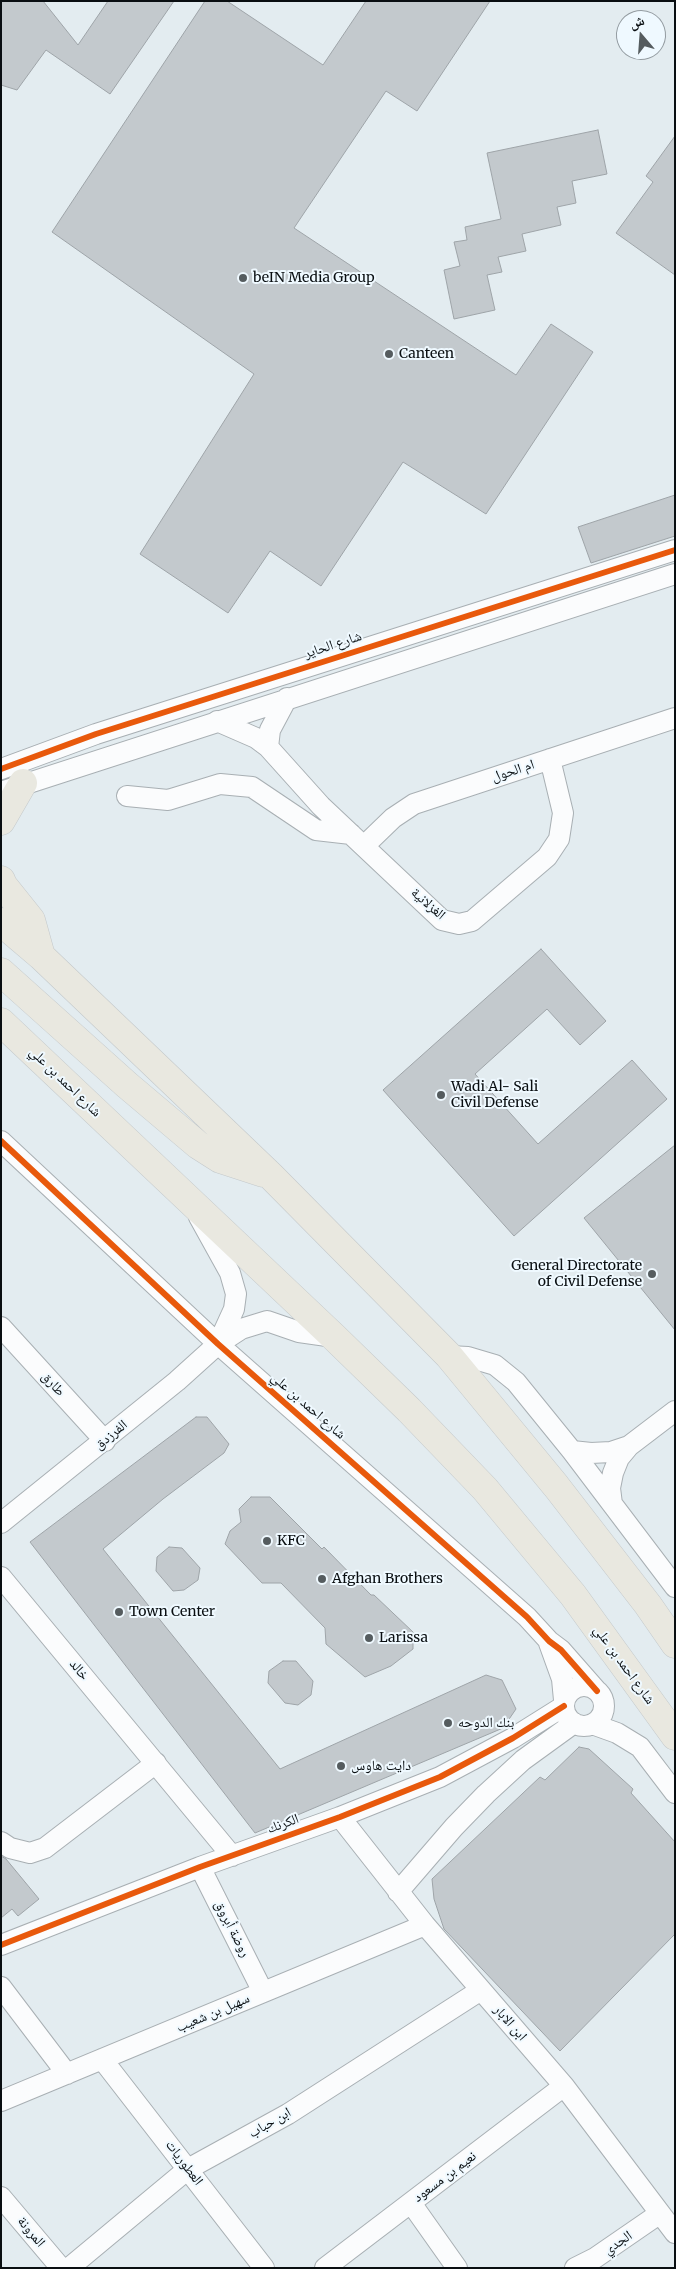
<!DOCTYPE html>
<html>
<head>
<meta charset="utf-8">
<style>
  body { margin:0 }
  #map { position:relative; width:676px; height:2269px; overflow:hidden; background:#e3ecf0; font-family:Merriweather,"Noto Naskh Arabic",serif }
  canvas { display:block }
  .frame { position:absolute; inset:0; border:2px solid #090e11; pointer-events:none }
  .north { position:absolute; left:616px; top:10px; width:50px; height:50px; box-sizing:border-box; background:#eff9ff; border:1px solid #939ba0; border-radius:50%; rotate:342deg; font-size:14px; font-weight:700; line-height:20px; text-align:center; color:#090e11 }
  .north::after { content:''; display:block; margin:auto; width:18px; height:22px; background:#555c5f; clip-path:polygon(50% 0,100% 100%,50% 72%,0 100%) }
</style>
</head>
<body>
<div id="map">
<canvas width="676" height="2269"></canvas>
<div class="frame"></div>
<div class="north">ش</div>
</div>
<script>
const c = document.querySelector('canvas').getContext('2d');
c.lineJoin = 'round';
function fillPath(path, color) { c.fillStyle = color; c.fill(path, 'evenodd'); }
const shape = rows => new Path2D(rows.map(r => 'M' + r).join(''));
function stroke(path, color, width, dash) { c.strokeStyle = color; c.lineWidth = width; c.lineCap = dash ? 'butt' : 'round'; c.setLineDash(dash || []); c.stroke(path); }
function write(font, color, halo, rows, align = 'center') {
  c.font = font + ' Merriweather,"Noto Naskh Arabic",serif'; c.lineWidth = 4; c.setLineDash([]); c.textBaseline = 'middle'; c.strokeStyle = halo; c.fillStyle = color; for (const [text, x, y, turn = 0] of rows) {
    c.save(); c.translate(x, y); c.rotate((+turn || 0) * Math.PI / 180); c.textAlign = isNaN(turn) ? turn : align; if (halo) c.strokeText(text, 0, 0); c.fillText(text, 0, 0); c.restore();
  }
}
const building = shape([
  [1,1,43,1,78,45,108,1,174,1,110,94,46,50,17,90,1,85,1,1],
  [205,1,227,1,323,65,366,1,490,1,417,111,386,91,294,228,516,375,551,324,593,352,486,514,403,462,321,586,270,551,228,613,140,554,254,374,52,232,205,1],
  [598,130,607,174,572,181,576,203,557,207,561,225,522,234,526,251,498,257,502,272,487,275,495,310,454,319,444,270,460,266,454,242,467,240,465,227,501,219,487,153,598,130],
  [675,136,675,275,616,233,653,182,646,176,675,136],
  [675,495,675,536,591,563,578,527,675,495],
  [541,949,606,1021,580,1045,547,1009,475,1074,538,1144,632,1060,667,1099,514,1236,383,1090,541,949],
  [675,1145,675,1330,584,1218,675,1145],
  [196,1417,207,1417,229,1444,224,1453,163,1499,103,1549,280,1769,486,1675,502,1680,516,1709,503,1728,255,1833,30,1542,196,1417],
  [251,1497,270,1497,322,1549,324,1547,371,1595,374,1595,413,1632,413,1649,391,1666,365,1677,326,1644,325,1628,281,1583,262,1583,225,1544,230,1531,241,1522,239,1509,251,1497],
  [169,1547,182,1548,200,1568,198,1580,184,1590,173,1591,156,1571,157,1557,169,1547],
  [283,1661,296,1661,313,1681,311,1695,298,1705,285,1703,268,1683,269,1671,283,1661],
  [579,1747,589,1749,633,1789,631,1793,675,1842,675,1934,560,2051,444,1929,434,1899,432,1879,540,1777,545,1780,579,1747],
  [1,1856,6,1859,39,1899,18,1916,12,1909,1,1918,1,1856]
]);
const street = shape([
  [217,721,256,738,268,747,321,806,442,920,459,924,472,921,547,857,559,839,563,813,550,759],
  [268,747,270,730,287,698],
  [1,769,96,734,675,550],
  [1,792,675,574],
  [127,796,168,800,220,784,252,787,316,830,351,834],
  [364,846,393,818,414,804,675,718],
  [1,1141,218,1344,527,1617,549,1641,561,1650,597,1691],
  [199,1217,230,1273,236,1294,234,1309,218,1344],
  [1,1327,105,1441],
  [449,1356,468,1357,495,1365,516,1382,572,1451,675,1587],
  [572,1451,591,1453,611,1452,629,1446],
  [612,1504,610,1488,613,1473,619,1458,629,1446,675,1411],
  [1,1523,177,1381,218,1344,241,1329,267,1321,299,1332,334,1337],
  [1,1577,232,1856],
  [549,1643,562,1679,564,1700],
  '564 1706a20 20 0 1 1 40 0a20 20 0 1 1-40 0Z',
  [592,1724,617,1733,640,1747,675,1793],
  [340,1817,425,1925,564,2086,675,2233],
  [1,1842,10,1848,30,1853,45,1848,156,1763],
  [200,1867,263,1992],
  [398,1892,454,1827,486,1794,523,1760,574,1723],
  [1,1945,200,1867,340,1817,440,1777,513,1738,564,1706],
  [1,1987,67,2074],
  [102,2059,264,2268],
  [1,2101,425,1925],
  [1,2197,61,2268],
  [411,2203,457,2268],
  [69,2268,188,2169,288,2114,481,1990],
  [325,2268,564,2086],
  [575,2268,595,2258,659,2214]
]);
const primary = shape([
  [1,821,23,783],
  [1,880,3,885,31,920,41,956],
  [1,922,41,956,270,1175,449,1356,556,1486,648,1605,675,1644],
  [1,972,127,1085,198,1145,220,1159,263,1173],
  [1,1022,334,1337,409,1410,485,1489,573,1595,675,1736]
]);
const cycleway = shape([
  [1,769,96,734,675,550],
  [1,1141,218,1344,527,1617,549,1641,561,1650,597,1691],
  [1,1945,200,1867,340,1817,440,1777,513,1738,564,1706]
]);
const markers = [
  [243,278,5,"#555c5f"],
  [389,354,5,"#555c5f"],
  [441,1095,5,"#555c5f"],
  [652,1274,5,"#555c5f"],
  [267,1541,5,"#555c5f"],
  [322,1579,5,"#555c5f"],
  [119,1612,5,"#555c5f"],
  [369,1638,5,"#555c5f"],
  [448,1723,5,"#555c5f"],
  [341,1766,5,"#555c5f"]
];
const poiNames = [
  ["beIN Media Group",253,278],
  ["Canteen",399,354],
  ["Wadi Al- Sali",451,1087],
  ["Civil Defense",451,1103],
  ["General Directorate",642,1266,"right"],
  ["of Civil Defense",642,1282,"right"],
  ["KFC",277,1541],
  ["Afghan Brothers",332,1579],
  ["Town Center",129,1612],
  ["Larissa",379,1638],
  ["بنك الدوحه",458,1723],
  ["دايت هاوس",351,1766]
];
const streetNames = [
  ["شارع الحاير",333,645,-18],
  ["ام الحول",513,771,-18],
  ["الغزلانية",428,904,41],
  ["شارع احمد بن علي",65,1082,44],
  ["طارق",53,1384,48],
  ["شارع احمد بن علي",308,1406,41],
  ["الفرزدق",111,1435,-39],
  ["شارع احمد بن علي",624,1665,54],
  ["خالد",79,1670,50],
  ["الكرنك",283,1824,-20],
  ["روضة أبروق",232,1929,63],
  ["سهيل بن شعيب",213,2013,-23],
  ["ابن الابار",510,2023,49],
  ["ابن حباب",270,2123,-30],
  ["العطوريات",184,2163,53],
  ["نعيم بن مسعود",445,2177,-37],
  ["المرونة",31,2232,50],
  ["الجدي",618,2243,-34]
];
fillPath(building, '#c3c9cd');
stroke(building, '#9ea4a8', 1);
stroke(street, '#a8afb3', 22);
stroke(primary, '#c3c8ca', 29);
stroke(street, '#fbfcfd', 20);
stroke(primary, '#e9e8e0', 28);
stroke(cycleway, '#e8590c', 6);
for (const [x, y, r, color] of markers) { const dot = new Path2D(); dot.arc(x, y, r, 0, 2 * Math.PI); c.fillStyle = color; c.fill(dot); stroke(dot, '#eff9ff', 2); }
write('14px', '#090e11', '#eff9ff', poiNames, 'left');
write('14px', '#090e11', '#eff9ff', streetNames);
</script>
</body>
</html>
